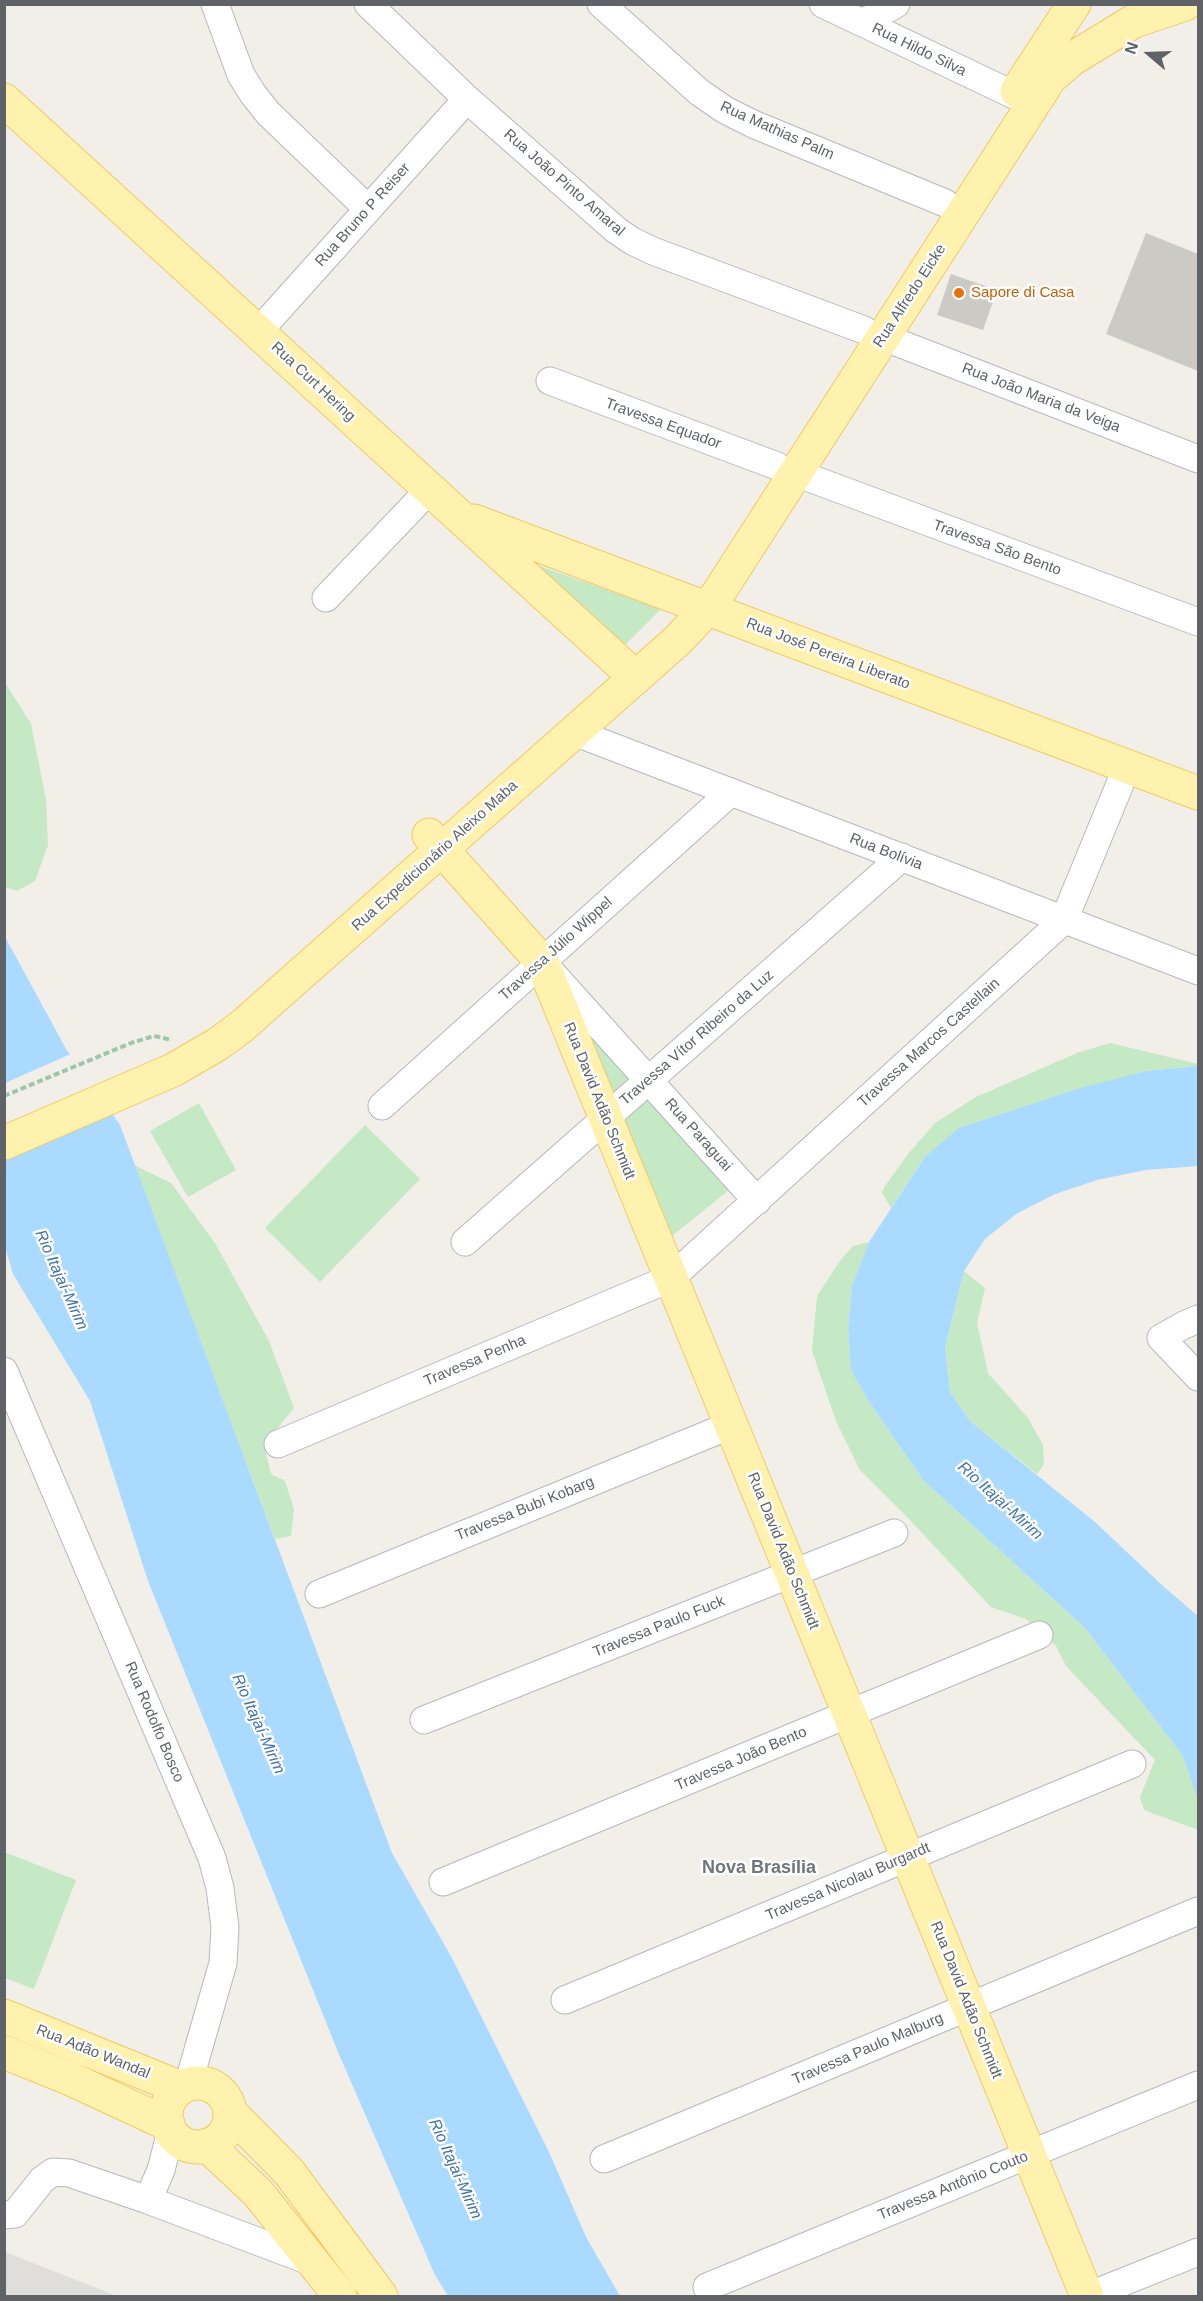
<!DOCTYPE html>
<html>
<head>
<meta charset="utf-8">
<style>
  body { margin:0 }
  #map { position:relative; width:1203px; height:2301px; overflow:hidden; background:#f1efe8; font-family:Helvetica,sans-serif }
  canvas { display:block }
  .frame { position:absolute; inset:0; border:6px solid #5f6368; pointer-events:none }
  .north { position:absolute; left:1119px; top:24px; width:60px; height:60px; -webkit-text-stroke:4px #fff; paint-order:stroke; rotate:289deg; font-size:16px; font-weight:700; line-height:24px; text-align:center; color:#5f6368 }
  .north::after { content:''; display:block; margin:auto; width:21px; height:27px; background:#5f6368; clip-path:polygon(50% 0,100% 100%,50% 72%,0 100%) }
</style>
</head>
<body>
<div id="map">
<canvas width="1203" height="2301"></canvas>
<div class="frame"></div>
<div class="north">N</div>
</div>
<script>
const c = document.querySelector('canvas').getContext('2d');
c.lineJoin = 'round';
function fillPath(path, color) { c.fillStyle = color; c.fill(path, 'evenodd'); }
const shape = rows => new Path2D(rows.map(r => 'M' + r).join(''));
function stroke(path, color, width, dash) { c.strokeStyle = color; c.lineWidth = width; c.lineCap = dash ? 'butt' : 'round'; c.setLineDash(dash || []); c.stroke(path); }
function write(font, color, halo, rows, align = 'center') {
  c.font = font + ' Helvetica,sans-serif'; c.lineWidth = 5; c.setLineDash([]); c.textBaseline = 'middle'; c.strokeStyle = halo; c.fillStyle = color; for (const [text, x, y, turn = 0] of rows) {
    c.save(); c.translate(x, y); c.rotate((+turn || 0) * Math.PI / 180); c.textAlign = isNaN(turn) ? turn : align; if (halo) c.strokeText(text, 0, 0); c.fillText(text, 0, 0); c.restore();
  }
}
const industrial = shape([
  [5,2252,117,2296,5,2296]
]);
const green = shape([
  [528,562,661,609,624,646],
  [4,681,31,724,46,799,48,845,35,881,17,891,5,887],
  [567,1002,633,1075,607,1098],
  [1110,1043,1198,1064,1198,1066,1146,1071,925,1157,891,1208,882,1193,885,1186,908,1154,935,1123,976,1097,1077,1053],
  [645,1097,729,1190,667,1240,616,1122],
  [199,1103,236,1170,188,1197,150,1131],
  [365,1125,420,1179,320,1282,265,1228],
  [134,1165,171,1183,215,1243,269,1341,294,1408,264,1445,271,1474,285,1481,294,1509,291,1536,275,1539],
  [869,1242,852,1287,848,1328,851,1370,869,1402,924,1481,1085,1628,1183,1756,1198,1792,1198,1830,1144,1810,1140,1797,1155,1760,1066,1666,1056,1646,1026,1619,991,1607,910,1520,860,1470,836,1421,812,1351,817,1296,840,1261,853,1246],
  [964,1271,985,1288,977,1323,988,1373,1028,1418,1043,1445,1044,1464,1037,1474,970,1421,950,1392,945,1348],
  [4,1852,76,1880,34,1989,5,1978]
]);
const water = shape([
  [4,935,66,1049,120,1125,392,1853,452,1958,549,2152,586,2237,620,2296,448,2296,435,2275,338,2052,148,1581,90,1401,13,1274,4,1243],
  [1198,1066,1198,1166,1146,1170,1097,1180,1055,1194,1016,1214,985,1239,964,1271,945,1348,950,1392,970,1421,1095,1522,1164,1587,1198,1616,1198,1799,1183,1756,1085,1628,924,1481,869,1402,851,1370,848,1328,852,1286,869,1242,925,1157,959,1128,1077,1089,1146,1071]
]);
const pier = shape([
  [73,1053,114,1112,5,1159,5,1083]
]);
const building = shape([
  [1146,233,1198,254,1198,371,1106,334],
  [951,274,997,290,983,330,937,315]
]);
const path = shape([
  [4,1096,131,1043,154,1036,172,1040]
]);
const minor = shape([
  [215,4,241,75,253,94,268,113,368,209],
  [368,4,467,99,616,230,632,241,653,251,864,330],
  [601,4,699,92,725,110,753,124,945,203],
  [823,4,1014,95],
  [863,23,896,4],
  [258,332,467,99],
  [883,337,1198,459],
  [550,381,777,466],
  [796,473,1198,622],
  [326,598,430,489],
  [574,732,1198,971],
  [551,972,757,1201],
  [382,1106,731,792],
  [465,1242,902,857],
  [1198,1319,1184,1325,1161,1338,1198,1377],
  [4,1371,212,1858,220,1888,225,1927,223,1963,188,2085],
  [278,1444,671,1278,1064,920,1127,767],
  [319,1594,731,1425],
  [424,1720,894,1533],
  [443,1882,1039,1635],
  [565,2000,1132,1764],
  [604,2159,1198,1911],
  [148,2200,315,2263],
  [4,2215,15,2214,42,2180,53,2172,69,2173,148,2200,161,2170,171,2131],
  [707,2287,1198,2085],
  [1088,2296,1198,2252]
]);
const major = shape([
  [1017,91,1074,4],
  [4,100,622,665],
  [474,521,1198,793],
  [429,835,542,962,1087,2296],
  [4,1143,173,1070,218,1044,241,1027,678,640,707,609,721,589,1050,78,1072,59,1134,21,1185,4],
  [4,2016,181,2088],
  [4,2052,71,2079,168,2124],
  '166 2115a32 32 0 1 1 64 0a32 32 0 1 1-64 0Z',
  [230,2112,289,2172,381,2296],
  [207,2145,258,2193,340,2296]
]);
const markers = [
  [959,293,6,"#e8710a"]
];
const streetNames = [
  ["Rua Hildo Silva",919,50,26],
  ["Rua Mathias Palm",777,131,24],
  ["Rua João Pinto Amaral",564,183,41],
  ["Rua Bruno P Reiser",363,215,-48],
  ["Rua Alfredo Eicke",910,296,-57],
  ["Rua Curt Hering",313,382,43],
  ["Rua João Maria da Veiga",1041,398,21],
  ["Travessa Equador",663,424,20],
  ["Travessa São Bento",997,548,20],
  ["Rua José Pereira Liberato",828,654,21],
  ["Rua Bolívia",886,852,21],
  ["Rua Expedicionário Aleixo Maba",435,856,-42],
  ["Travessa Júlio Wippel",556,949,-42],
  ["Travessa Vítor Ribeiro da Luz",697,1038,-41],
  ["Travessa Marcos Castellain",929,1043,-42],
  ["Rua David Adão Schmidt",599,1101,68],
  ["Rua Paraguai",698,1135,48],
  ["Travessa Penha",475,1361,-23],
  ["Travessa Bubi Kobarg",525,1509,-22],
  ["Rua David Adão Schmidt",783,1551,68],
  ["Travessa Paulo Fuck",659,1627,-22],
  ["Rua Rodolfo Bosco",154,1722,67],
  ["Travessa João Bento",741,1759,-23],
  ["Travessa Nicolau Burgardt",848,1882,-23],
  ["Rua David Adão Schmidt",966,2000,68],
  ["Travessa Paulo Malburg",868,2049,-23],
  ["Rua Adão Wandal",93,2052,22],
  ["Travessa Antônio Couto",953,2186,-22]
];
const foodNames = [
  ["Sapore di Casa",971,293]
];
const waterNames = [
  ["Rio Itajaí-Mirim",61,1280,66],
  ["Rio Itajaí-Mirim",1000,1501,42],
  ["Rio Itajaí-Mirim",258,1724,66],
  ["Rio Itajaí-Mirim",455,2169,66]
];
const quarterNames = [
  ["Nova Brasília",759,1868]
];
fillPath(industrial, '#e0deda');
fillPath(green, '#c5e8c5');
fillPath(water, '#aadaff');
fillPath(pier, '#f1efe8');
fillPath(building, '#cccac5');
stroke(minor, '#b5b8bc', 29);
stroke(major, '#f2c960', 35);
stroke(path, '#9cc7a9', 4, [6, 3]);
stroke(minor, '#fff', 27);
stroke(major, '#fff2af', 33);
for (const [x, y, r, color] of markers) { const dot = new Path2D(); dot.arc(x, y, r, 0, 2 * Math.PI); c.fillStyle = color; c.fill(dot); stroke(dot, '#fff', 2); }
write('15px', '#5f6368', '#fff', streetNames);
write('15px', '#c56008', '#fff', foodNames, 'left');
write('italic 16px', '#4174aa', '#fff', waterNames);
write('bold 18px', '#70757a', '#fff', quarterNames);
</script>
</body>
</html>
